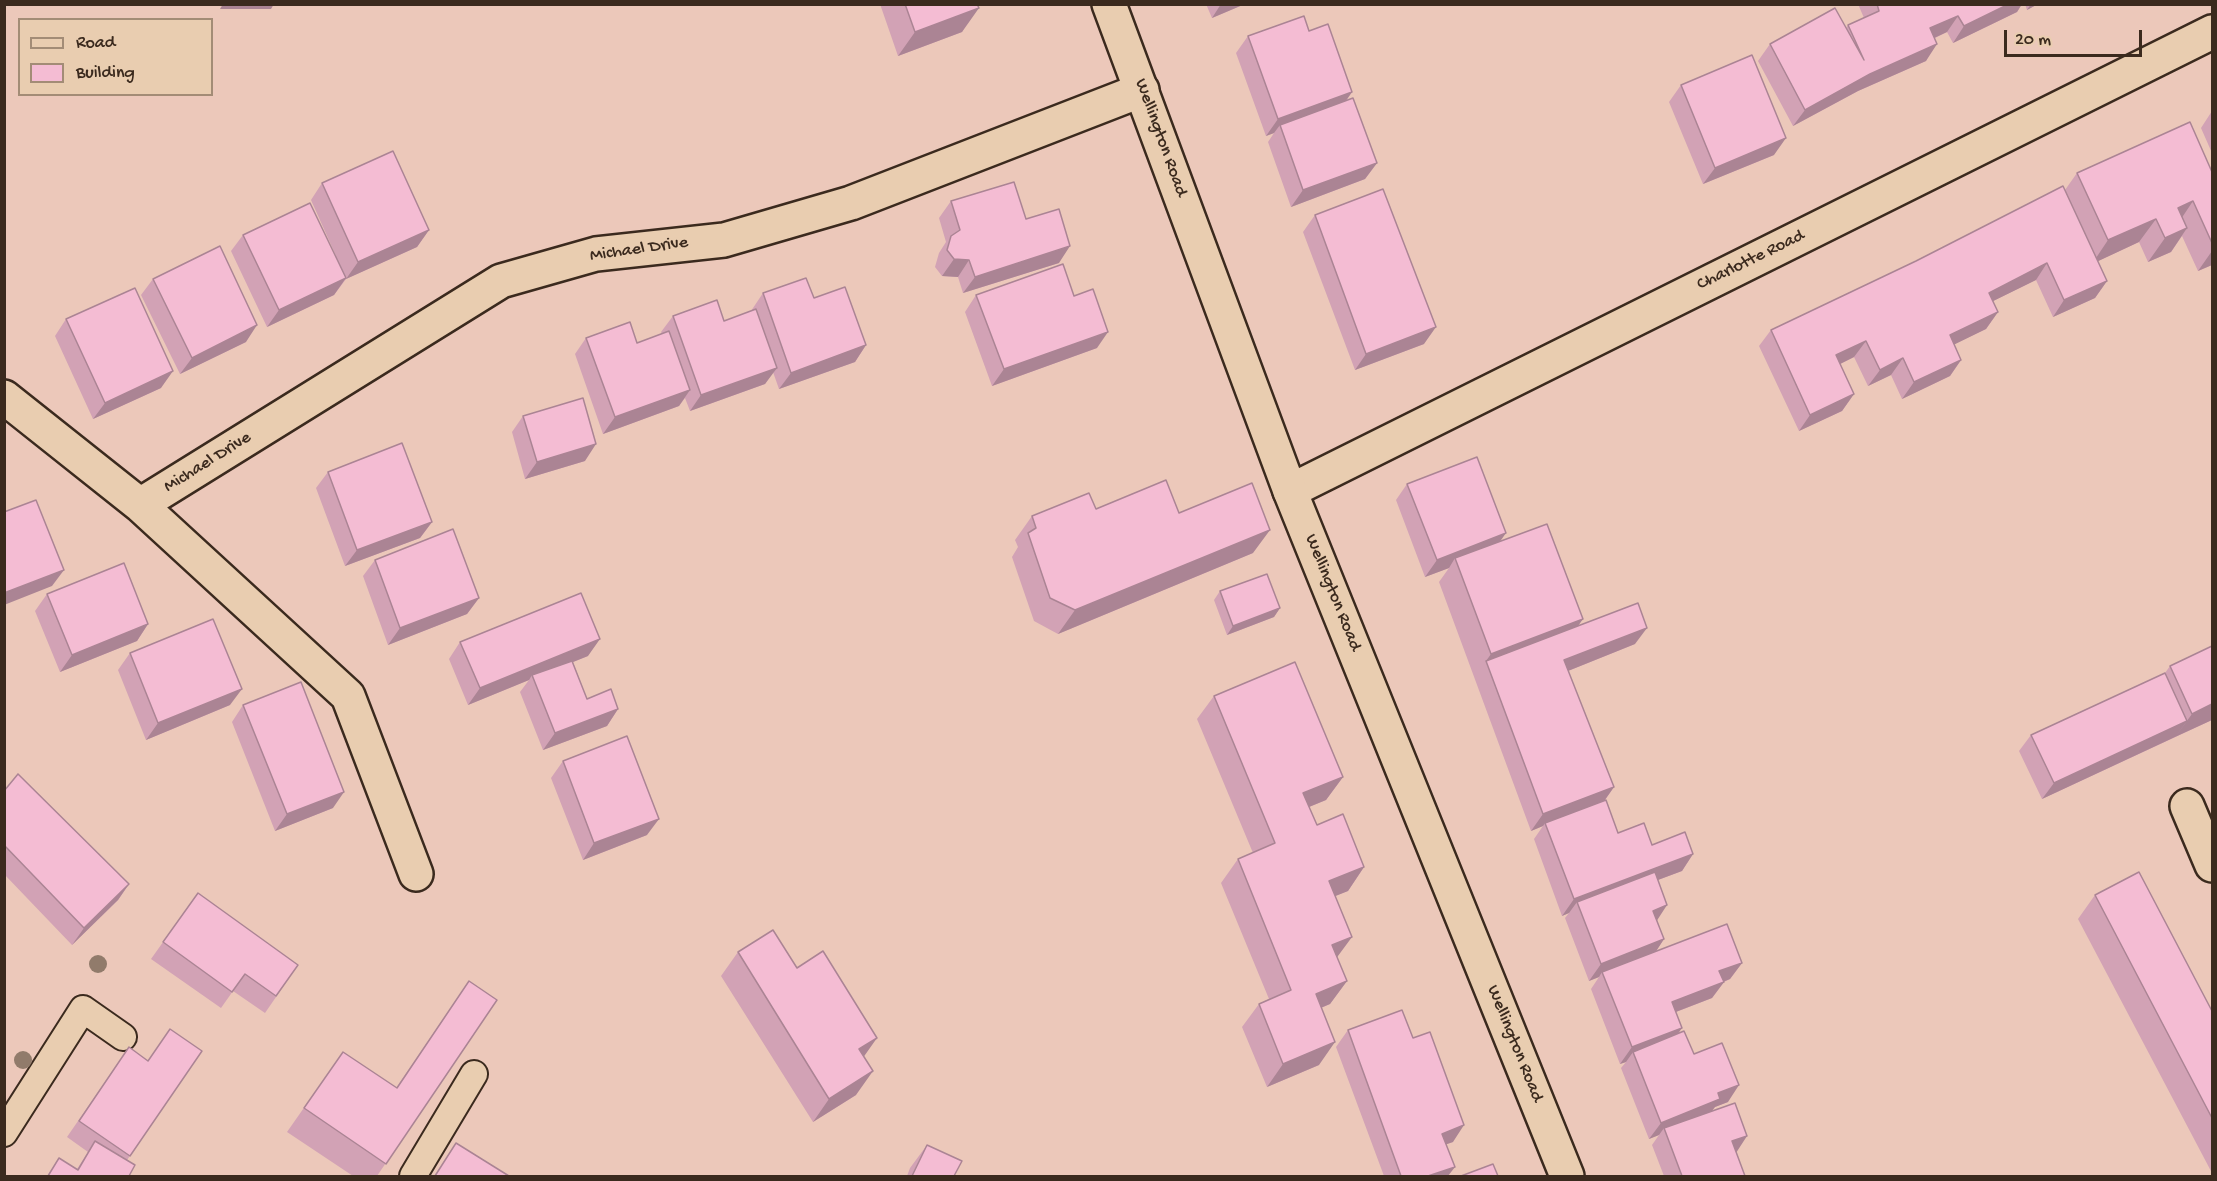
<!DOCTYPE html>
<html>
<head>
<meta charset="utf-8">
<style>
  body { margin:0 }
  #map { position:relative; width:2217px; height:1181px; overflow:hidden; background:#ecc8ba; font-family:"Gochi Hand",sans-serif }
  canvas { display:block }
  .frame { position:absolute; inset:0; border:6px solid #3b2a1e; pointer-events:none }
  .legend { position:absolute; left:18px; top:18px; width:195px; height:78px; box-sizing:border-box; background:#e9cdb0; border:2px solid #a38c76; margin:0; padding:8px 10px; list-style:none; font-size:18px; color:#3b2a1e }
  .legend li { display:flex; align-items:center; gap:12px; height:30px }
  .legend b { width:30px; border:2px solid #a38c76 }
  .scale { position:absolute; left:2004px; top:30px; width:138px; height:27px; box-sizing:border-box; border:3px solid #3b2a1e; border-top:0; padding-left:8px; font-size:18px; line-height:21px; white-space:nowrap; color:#3b2a1e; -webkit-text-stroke:4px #e9cdb0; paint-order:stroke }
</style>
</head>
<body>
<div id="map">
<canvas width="2217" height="1181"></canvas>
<div class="frame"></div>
<ul class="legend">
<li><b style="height:8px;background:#e9cdb0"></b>Road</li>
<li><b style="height:16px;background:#f4bcd3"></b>Building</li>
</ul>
<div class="scale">20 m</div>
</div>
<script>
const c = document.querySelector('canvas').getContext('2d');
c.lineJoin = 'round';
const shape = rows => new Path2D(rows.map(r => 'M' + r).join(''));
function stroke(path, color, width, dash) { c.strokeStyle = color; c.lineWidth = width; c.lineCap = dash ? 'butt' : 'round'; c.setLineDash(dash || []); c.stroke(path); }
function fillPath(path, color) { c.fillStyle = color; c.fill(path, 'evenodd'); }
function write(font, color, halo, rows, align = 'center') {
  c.font = font + ' "Gochi Hand",sans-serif'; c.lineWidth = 4.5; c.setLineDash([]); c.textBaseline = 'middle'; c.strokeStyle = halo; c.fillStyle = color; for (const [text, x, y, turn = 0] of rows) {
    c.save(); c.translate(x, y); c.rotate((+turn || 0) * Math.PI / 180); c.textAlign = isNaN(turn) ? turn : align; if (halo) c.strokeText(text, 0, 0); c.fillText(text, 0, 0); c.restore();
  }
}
const service = shape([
  [4,1133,83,1009,123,1037],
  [413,1176,474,1074]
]);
const minor = shape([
  [4,397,140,505,501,281,596,254,724,240,851,203,1142,90],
  [1290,491,2212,32],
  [140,505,348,696,416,874],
  [2187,806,2212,865]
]);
const tertiary = shape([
  [1109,4,1290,491,1567,1176]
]);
const trees = [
  [98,964],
  [23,1060]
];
const wall = shape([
  [880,4,977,4,962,32,898,56],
  [1206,4,1245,4,1212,18],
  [1858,4,2022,4,2017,12,1953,43,1947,32,1935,38,1926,61,1858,91,1793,126,1758,61,1770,44,1846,28,1848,25,1864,18],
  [2025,4,2038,4,2027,10],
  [1309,31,1352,92,1346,101,1377,163,1365,179,1291,207,1268,142,1274,133,1266,136,1236,53,1248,36],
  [1681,85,1774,155,1703,184,1669,102],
  [2212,111,2212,153,2201,128],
  [2212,172,2212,265,2198,271,2182,236,2171,252,2148,262,2139,242,2098,261,2107,281,2095,298,2053,317,2036,280,1993,301,1998,312,1986,329,1954,344,1961,360,1950,376,1902,399,1891,375,1868,386,1854,357,1840,364,1854,394,1842,411,1799,431,1759,346,1771,330,2065,190,2077,173],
  [322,183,429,230,417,247,346,279,334,295,267,327,231,251,243,235,336,256,311,200],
  [951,201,1026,219,1059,263,963,293,958,277,942,276,935,267,939,253,946,242,939,218],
  [1315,215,1424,344,1355,370,1303,232],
  [153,279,246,342,180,374,141,295],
  [763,293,814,298,866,345,855,362,779,389,773,372,765,384,690,411,685,398,679,406,603,434,575,354,586,338,637,343,662,334,661,332,673,316,724,321,751,311],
  [976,295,1074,296,1097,348,992,386,965,312],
  [66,319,161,388,93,419,55,336],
  [523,416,585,461,525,479,512,432],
  [328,472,432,522,420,538,345,566,316,488],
  [1407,484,1500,542,1579,626,1635,644,1568,671,1614,787,1605,800,1618,833,1652,845,1693,854,1682,871,1658,880,1657,920,1664,939,1656,951,1742,963,1730,979,1724,982,1712,998,1676,1012,1678,1034,1728,1102,1715,1107,1711,1111,1736,1152,1745,1176,1664,1176,1652,1145,1659,1135,1649,1139,1621,1068,1626,1062,1620,1064,1591,989,1599,977,1589,981,1565,918,1569,913,1562,916,1534,839,1543,826,1531,831,1439,582,1449,568,1425,577,1396,500],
  [1096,509,1179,513,1253,553,1058,634,1034,621,1012,557,1018,547,1015,540,1032,516],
  [375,560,479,598,467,614,388,645,363,576],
  [1220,591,1280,608,1274,617,1227,635,1214,600],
  [47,594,148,624,137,641,60,672,35,611],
  [460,642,588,656,573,662,587,699,618,709,607,726,543,750,520,692,529,680,468,705,449,659],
  [130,653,230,705,146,740,118,670],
  [2170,666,2212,720,2042,799,2019,751,2031,735,2165,673],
  [1214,696,1343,777,1326,800,1309,807,1317,825,1364,867,1348,891,1335,896,1337,958,1347,981,1330,1004,1321,1008,1319,1065,1267,1087,1242,1027,1259,1004,1269,999,1221,883,1238,859,1253,853,1197,719],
  [243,705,333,808,275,831,232,722],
  [563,761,647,835,583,860,551,778],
  [4,791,129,884,118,900,72,945,4,874],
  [198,893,298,965,265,1013,233,991,221,1008,151,959],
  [2095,895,2212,1011,2212,1173,2078,919],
  [738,952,797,968,864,1057,856,1095,813,1122,721,976],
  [469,981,497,1000,377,1176,353,1176,287,1132,343,1052,396,1088],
  [1348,1030,1453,1142,1446,1144,1448,1176,1384,1176,1336,1047],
  [129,1047,148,1061,202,1051,127,1160,129,1176,47,1176,59,1158,77,1169,88,1152,67,1137],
  [456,1143,509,1176,434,1176],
  [927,1145,954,1176,907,1176,910,1168]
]);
const shadedWall = shape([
  [223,4,274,4,271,9,220,9],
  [1221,4,1245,4,1212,18],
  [2009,4,2022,4,2017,12,1953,43,1964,26],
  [2031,4,2038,4,2027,10],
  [979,8,962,32,898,56,915,32],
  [1958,16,1947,32,1919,45,1930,28],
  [1937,44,1926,61,1858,91,1793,126,1805,110,1870,74],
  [1352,92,1340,109,1280,125,1274,133,1266,136,1278,119],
  [1786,138,1774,155,1703,184,1715,168],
  [1377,163,1365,179,1291,207,1303,190],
  [2193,201,2177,225,2178,208],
  [2156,219,2139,242,2092,264,2108,240],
  [2187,228,2171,252,2148,262,2165,238],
  [429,230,417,247,346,279,358,262],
  [1070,246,1059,263,963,293,975,277],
  [2212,251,2212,265,2198,271],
  [954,259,969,260,958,277,942,276],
  [2047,263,2036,280,1977,309,1989,293],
  [346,278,334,295,267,327,279,310],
  [2107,281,2095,298,2053,317,2064,300],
  [1998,312,1986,329,1939,352,1950,335],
  [257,325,246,342,180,374,192,358],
  [1436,327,1424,344,1355,370,1366,354],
  [1108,332,1097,348,992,386,1004,369],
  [1866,341,1854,357,1824,372,1836,355],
  [866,345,855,362,779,389,791,373],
  [1903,358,1891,375,1868,386,1880,370],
  [1961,360,1950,376,1902,399,1914,382],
  [777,368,765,384,690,411,701,395],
  [173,371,161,388,93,419,105,403],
  [690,390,679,406,603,434,615,417],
  [1854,394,1842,411,1799,431,1810,415],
  [596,444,585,461,525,479,537,462],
  [432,522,420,538,345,566,357,550],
  [1270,530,1253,553,1058,634,1075,610],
  [1506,533,1494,550,1455,558,1449,568,1425,577,1437,560],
  [64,570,52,586,4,605,4,593],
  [479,598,467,614,388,645,400,628],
  [1280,608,1274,617,1227,635,1233,626],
  [1583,619,1566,643,1486,661,1491,654],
  [148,624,137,641,60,672,72,655],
  [1647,628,1635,644,1553,677,1564,660],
  [600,639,588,656,533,678,532,675,529,680,468,705,480,688],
  [242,689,230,705,146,740,158,723],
  [2212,704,2212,720,2175,737,2192,714],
  [618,709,607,726,543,750,555,733],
  [2187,721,2175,737,2042,799,2054,783],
  [1343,777,1326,800,1287,816,1303,793],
  [1614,787,1602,804,1545,823,1543,826,1531,831,1543,814],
  [344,792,333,808,275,831,287,814],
  [659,819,647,835,583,860,594,843],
  [1693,854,1682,871,1580,909,1577,902,1569,913,1562,916,1574,899],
  [1364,867,1348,891,1313,905,1329,881],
  [129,884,118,900,72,945,84,928],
  [1667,905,1656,922,1653,911],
  [1352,937,1335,960,1332,945],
  [1664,939,1653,956,1602,972,1599,977,1589,981,1601,964],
  [1742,963,1730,979,1708,988,1719,971],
  [1347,981,1330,1004,1299,1017,1316,994],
  [1724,982,1712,998,1660,1018,1672,1002],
  [1682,1028,1670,1045,1633,1052,1626,1062,1620,1064,1632,1047],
  [877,1038,860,1062,859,1049],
  [1335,1042,1319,1065,1267,1087,1283,1064],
  [873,1071,856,1095,813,1122,829,1099],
  [1739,1085,1728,1102,1715,1107,1708,1116,1664,1128,1659,1135,1649,1139,1661,1123,1718,1093],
  [1464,1125,1453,1142,1430,1150,1442,1134],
  [1747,1136,1736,1153,1732,1141],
  [1455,1167,1448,1176,1428,1176]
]);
const building = shape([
  [905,4,977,4,979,8,915,32,905,4],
  [1877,4,2009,4,1964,26,1958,16,1930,28,1937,44,1870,74,1805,110,1770,44,1835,8,1864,60,1848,25,1879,11,1877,4],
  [1304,16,1309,31,1328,24,1352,92,1278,119,1248,36,1304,16],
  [1752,55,1786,138,1715,168,1681,85,1752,55],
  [1353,98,1377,163,1303,190,1280,125,1353,98],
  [2190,122,2212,172,2212,243,2193,201,2178,208,2187,228,2165,238,2156,219,2108,240,2077,173,2190,122],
  [393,151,429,230,358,262,322,183,393,151],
  [1014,182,1026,219,1059,209,1070,246,975,277,969,260,954,259,947,250,951,236,960,230,951,201,1014,182],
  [2063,186,2107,281,2064,300,2047,263,1989,293,1998,312,1950,335,1961,360,1914,382,1903,358,1880,370,1866,341,1836,355,1854,394,1810,415,1771,330,1916,261,2063,186],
  [1383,189,1436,327,1366,354,1315,215,1383,189],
  [310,203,346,278,279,310,243,235,310,203],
  [220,246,257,325,192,358,153,279,220,246],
  [1063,264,1074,296,1093,289,1108,332,1004,369,976,295,1063,264],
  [806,278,814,298,845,287,866,345,791,373,763,293,806,278],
  [135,288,173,371,105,403,66,319,135,288],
  [717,300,724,321,756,309,777,368,701,395,673,316,717,300],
  [630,322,637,343,669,331,690,390,615,417,586,338,630,322],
  [583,398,596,444,537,462,523,416,583,398],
  [402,443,432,522,357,550,328,472,402,443],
  [1477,457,1506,533,1437,560,1407,484,1477,457],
  [1166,480,1179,513,1252,483,1270,530,1075,610,1050,598,1028,533,1036,528,1032,516,1089,493,1096,509,1166,480],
  [36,500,64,570,4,593,4,512,36,500],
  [1547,524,1583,619,1491,654,1455,558,1547,524],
  [453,529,479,598,400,628,375,560,453,529],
  [124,563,148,624,72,655,47,594,124,563],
  [1267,574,1280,608,1233,626,1220,591,1267,574],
  [581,593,600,639,480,688,460,642,581,593],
  [1638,603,1647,628,1564,660,1614,787,1543,814,1486,661,1638,603],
  [213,619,242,689,158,723,130,653,213,619],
  [2212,646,2212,704,2192,714,2170,666,2212,646],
  [572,661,587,699,611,689,618,709,555,733,532,675,572,661],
  [1295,662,1343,777,1303,793,1317,825,1343,814,1364,867,1329,881,1352,937,1332,945,1347,981,1316,994,1335,1042,1283,1064,1259,1004,1291,990,1238,859,1275,843,1214,696,1295,662],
  [2165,673,2187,721,2054,783,2031,735,2165,673],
  [301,682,344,792,287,814,243,705,301,682],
  [627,736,659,819,594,843,563,761,627,736],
  [18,774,129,884,84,928,4,845,4,791,18,774],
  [1606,800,1618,833,1644,823,1652,845,1685,832,1693,854,1574,899,1545,823,1606,800],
  [1655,872,1667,905,1653,911,1664,939,1601,964,1577,902,1655,872],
  [2139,872,2212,1011,2212,1118,2095,895,2139,872],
  [198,893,298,965,276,996,245,974,232,992,163,942,198,893],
  [1727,924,1742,963,1719,971,1724,982,1672,1002,1682,1028,1632,1047,1602,972,1727,924],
  [773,930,797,968,823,951,877,1038,859,1049,873,1071,829,1099,738,952,773,930],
  [469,981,497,1000,386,1164,304,1108,343,1052,397,1088,469,981],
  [1402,1010,1413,1038,1430,1032,1464,1125,1442,1134,1455,1167,1428,1176,1401,1176,1348,1030,1402,1010],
  [170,1029,202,1051,130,1156,79,1121,129,1047,148,1061,170,1029],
  [1684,1031,1694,1054,1722,1043,1739,1085,1718,1093,1720,1099,1661,1123,1633,1052,1684,1031],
  [1735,1103,1747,1136,1732,1141,1745,1176,1682,1176,1664,1128,1735,1103],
  [95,1141,135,1165,129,1176,48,1176,59,1158,78,1170,95,1141],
  [456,1143,509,1176,435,1176,456,1143],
  [927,1145,962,1161,954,1176,912,1176,927,1145],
  [1493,1164,1498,1176,1461,1176,1493,1164]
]);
const streetNames = [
  ["Wellington Road",1160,138,70],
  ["Michael Drive",639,250,-8],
  ["Charlotte Road",1751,261,-26],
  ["Michael Drive",208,463,-32],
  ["Wellington Road",1332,593,68],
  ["Wellington Road",1514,1044,68]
];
stroke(service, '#3b2a1e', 30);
stroke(minor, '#3b2a1e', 38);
stroke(tertiary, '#3b2a1e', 38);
stroke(service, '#e9cdb0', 26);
stroke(minor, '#e9cdb0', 33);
stroke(tertiary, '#e9cdb0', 33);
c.fillStyle = '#917b6b';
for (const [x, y] of trees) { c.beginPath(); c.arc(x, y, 9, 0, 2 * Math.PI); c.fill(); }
fillPath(wall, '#d2a2b5');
fillPath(shadedWall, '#ab8494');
fillPath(building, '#f4bcd3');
stroke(building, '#ab8494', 1.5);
write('18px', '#3b2a1e', '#e9cdb0', streetNames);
</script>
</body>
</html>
